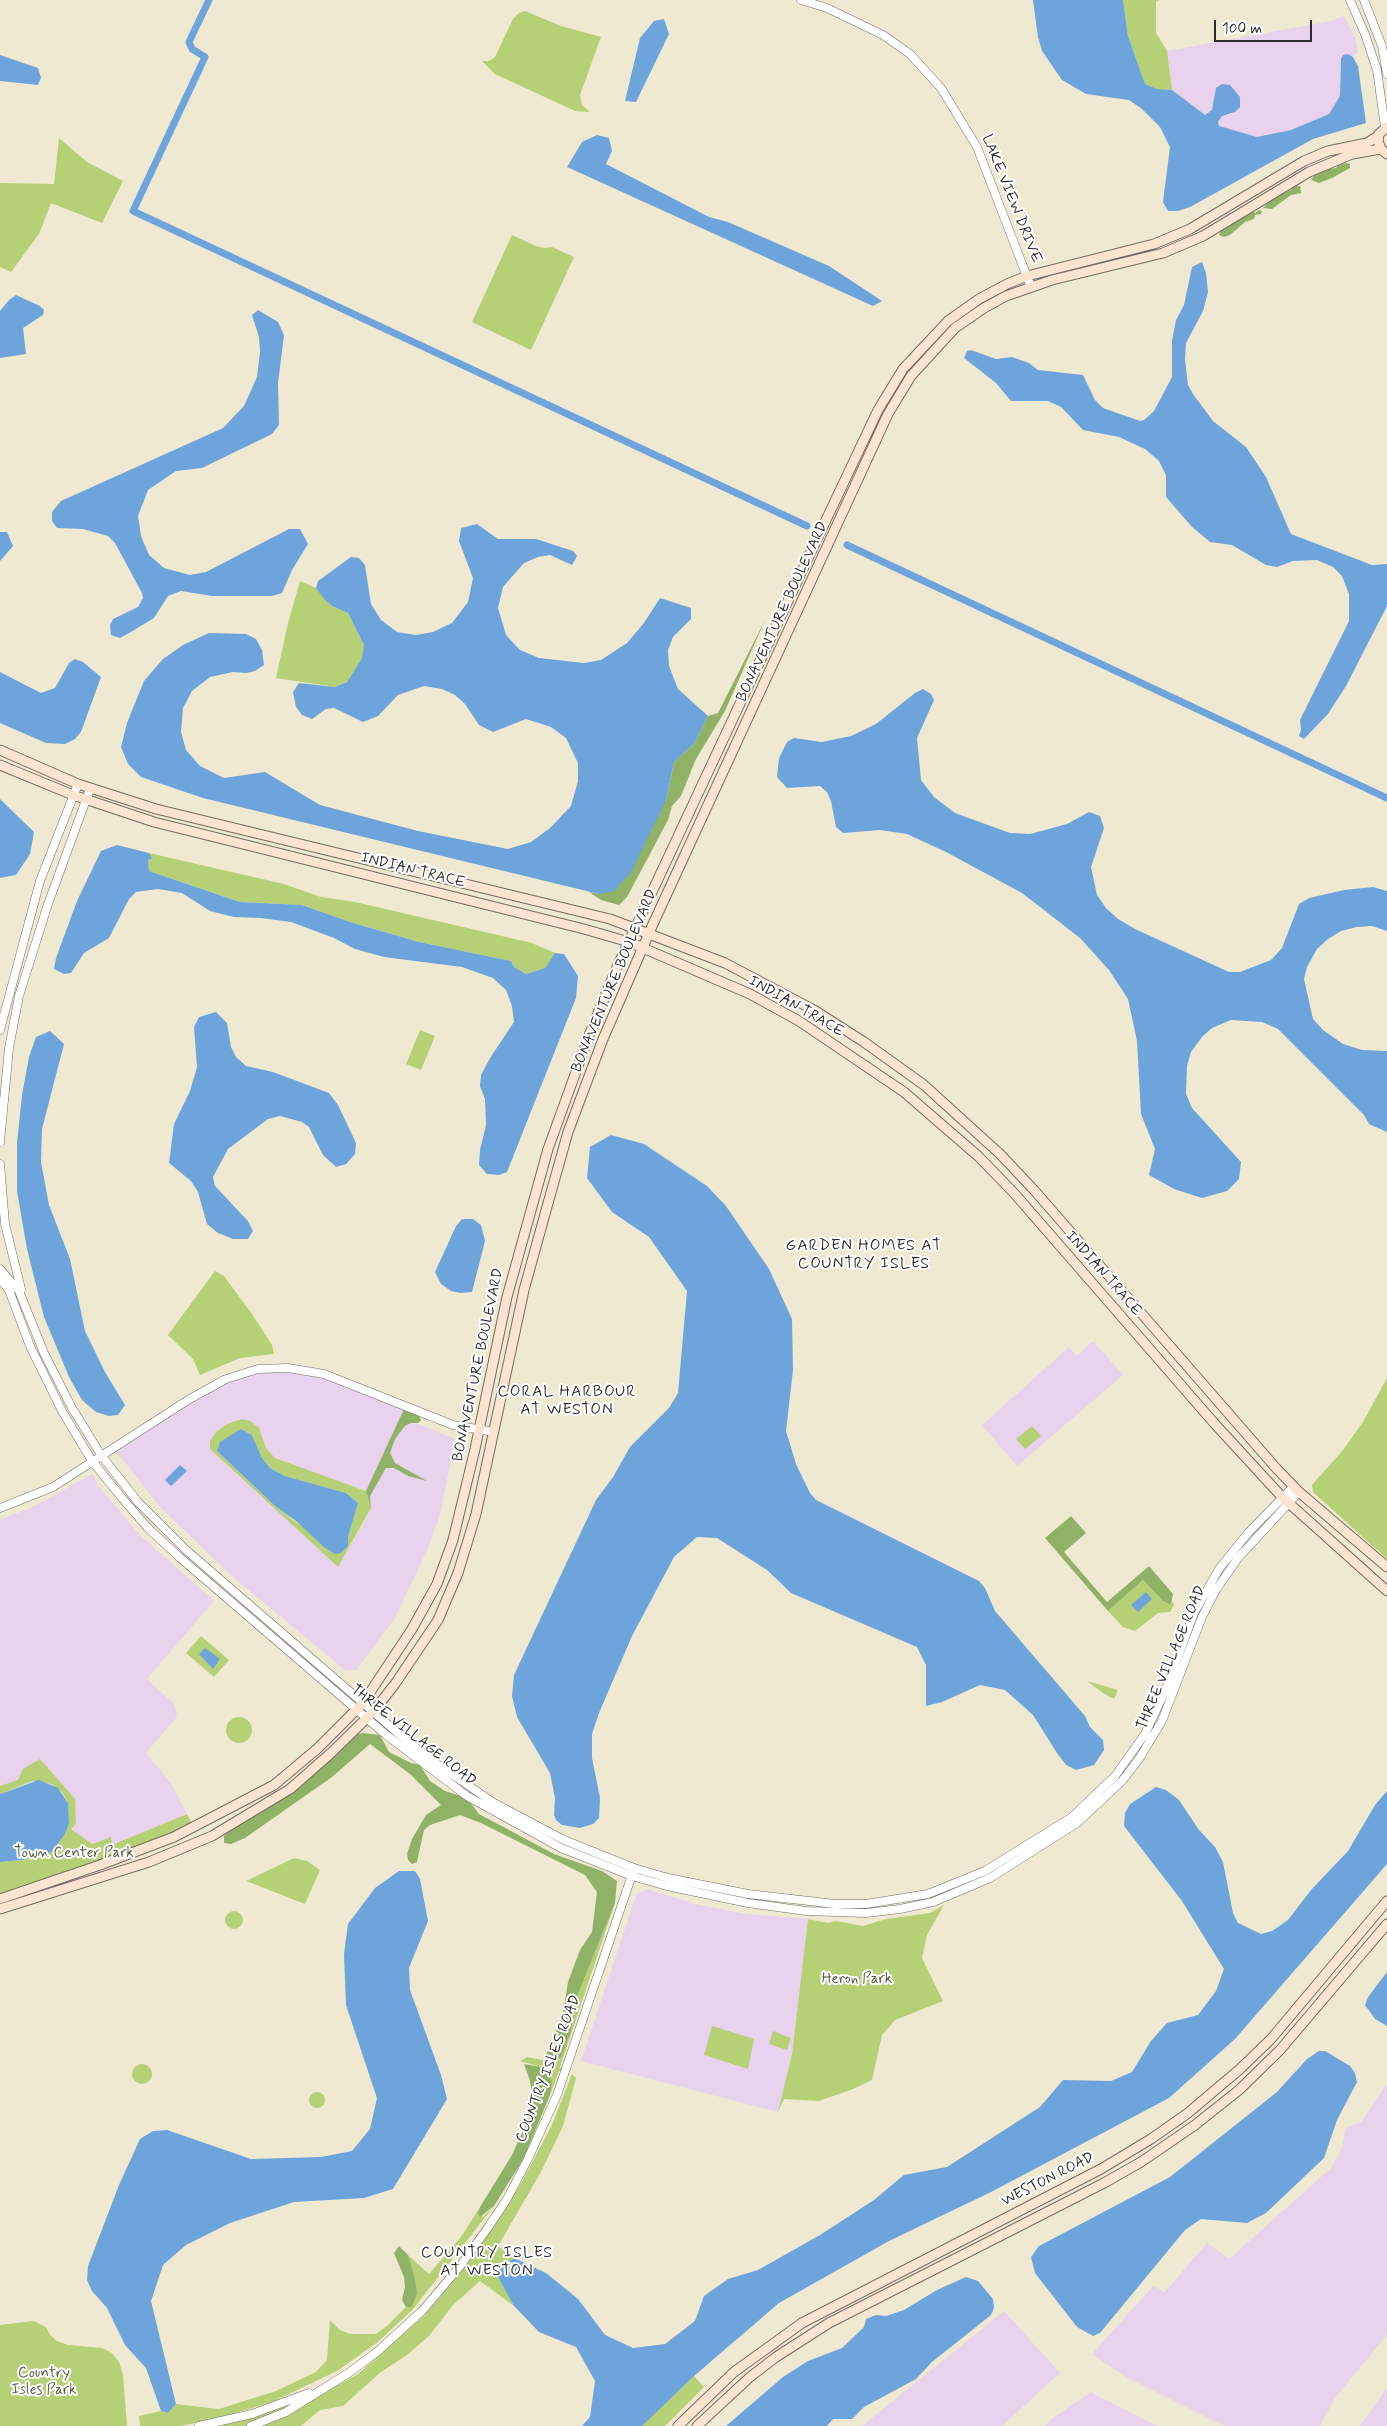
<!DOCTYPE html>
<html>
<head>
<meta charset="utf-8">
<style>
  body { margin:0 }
  #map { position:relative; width:1387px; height:2426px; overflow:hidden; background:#f0e9d1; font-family:Mynerve,sans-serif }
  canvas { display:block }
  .scale { position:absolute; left:1214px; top:20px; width:98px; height:22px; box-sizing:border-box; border:2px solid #2b2b2b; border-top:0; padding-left:6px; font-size:15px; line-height:18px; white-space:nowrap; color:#2b2b2b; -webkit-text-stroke:4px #fff; paint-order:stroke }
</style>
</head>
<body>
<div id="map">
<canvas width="1387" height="2426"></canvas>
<div class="scale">100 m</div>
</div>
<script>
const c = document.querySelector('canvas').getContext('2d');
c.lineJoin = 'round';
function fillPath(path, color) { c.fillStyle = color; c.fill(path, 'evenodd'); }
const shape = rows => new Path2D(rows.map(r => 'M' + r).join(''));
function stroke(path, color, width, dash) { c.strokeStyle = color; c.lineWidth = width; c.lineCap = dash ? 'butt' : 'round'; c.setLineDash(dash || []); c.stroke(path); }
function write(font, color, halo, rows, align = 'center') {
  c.font = font + ' Mynerve,sans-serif'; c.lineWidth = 4; c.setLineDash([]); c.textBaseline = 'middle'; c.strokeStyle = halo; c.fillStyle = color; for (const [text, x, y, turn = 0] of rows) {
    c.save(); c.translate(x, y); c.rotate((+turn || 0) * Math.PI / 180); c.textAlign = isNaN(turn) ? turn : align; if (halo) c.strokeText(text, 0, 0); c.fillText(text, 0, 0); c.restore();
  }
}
const built = shape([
  [1344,16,1355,37,1358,52,1353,57,1350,55,1341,59,1340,96,1329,114,1291,130,1257,137,1233,132,1219,126,1218,122,1224,114,1230,115,1238,110,1212,110,1208,115,1202,115,1172,90,1167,51,1331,21],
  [1093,1341,1123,1375,1017,1466,982,1425,1069,1347,1077,1356],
  [306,1370,406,1407,366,1491,275,1458,266,1448,262,1435,254,1424,242,1419,215,1454,338,1567,366,1519,371,1508,369,1496,386,1468,394,1468,408,1476,425,1481,395,1463,390,1453,395,1439,405,1426,411,1423,419,1424,455,1439,440,1515,427,1550,395,1618,356,1670,345,1670,233,1577,161,1508,113,1447,242,1373],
  [93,1474,98,1486,139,1534,214,1601,147,1679,173,1703,177,1714,176,1718,146,1753,171,1783,187,1814,111,1846,65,1857,68,1803,62,1792,27,1783,0,1794,0,1520,32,1507],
  [646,1889,696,1904,745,1914,808,1919,792,2054,778,2112,581,2061,636,1895],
  [1387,2084,1387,2335,1335,2398,1320,2426,1224,2426,1126,2377,1092,2354,1154,2285,1164,2293,1207,2243,1229,2259,1331,2168,1342,2148,1346,2128,1362,2121],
  [1004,2311,1060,2373,1002,2426,862,2426],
  [1387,2388,1387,2426,1360,2426],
  [1091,2392,1145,2420,1158,2426,1045,2426,1050,2420]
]);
const green = shape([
  [1123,0,1160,0,1156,1,1156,33,1167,51,1172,90,1157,89,1145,84,1128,36],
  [525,11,561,26,601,37,580,95,582,105,590,112,575,111,495,74,482,61,489,61,495,57,513,19,519,13],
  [59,138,87,162,123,181,102,223,51,203,39,234,11,272,0,267,0,183,54,184],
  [512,235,536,246,545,248,552,247,574,257,531,350,472,322],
  [300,581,316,588,332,606,348,613,364,645,362,658,347,682,335,687,276,678,288,623],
  [149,853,284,884,321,897,355,902,532,943,555,953,545,968,526,974,514,967,511,961,419,942,350,922,302,905,240,902,223,896,149,871,148,861,152,858],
  [420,1030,435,1036,421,1070,406,1064],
  [215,1271,224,1276,252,1314,272,1345,274,1354,240,1358,200,1375,193,1359,168,1335],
  [1387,1378,1387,1559,1313,1492,1312,1485,1343,1450,1363,1422],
  [242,1419,250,1421,259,1428,266,1448,275,1458,366,1491,371,1508,338,1567,210,1449,210,1441,216,1432,227,1424],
  [241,1429,252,1435,262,1458,270,1468,285,1476,346,1493,358,1503,348,1537,348,1546,309,1532,276,1507,221,1455,217,1451],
  [1032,1426,1041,1436,1025,1449,1016,1439],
  [1143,1580,1163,1601,1171,1605,1173,1601,1174,1605,1170,1612,1158,1613,1135,1631,1123,1627,1108,1611],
  [201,1636,229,1660,214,1677,186,1653],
  [1087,1681,1118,1690,1114,1699,1103,1693],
  '226 1730a13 13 0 1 1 26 0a13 13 0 1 1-26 0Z',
  [40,1759,75,1799,76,1824,71,1829,92,1844,111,1837,112,1845,187,1814,194,1827,0,1899,0,1862,22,1860,52,1852,65,1834,69,1823,68,1803,62,1792,52,1784,32,1781,0,1794,0,1786,18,1780,23,1769],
  [294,1858,307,1861,320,1870,305,1904,246,1881],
  [615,1903,560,2067,563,2070,559,2071,550,2095,552,2084,541,2067,520,2061,527,2057,548,2061,571,2031,578,1994],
  [944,1905,927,1935,922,1958,943,2001,895,2020,882,2035,872,2080,853,2089,819,2101,784,2099,778,2112,792,2054,808,1919,828,1923,836,1921,863,1926,886,1919,930,1913],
  '225 1920a9 9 0 1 1 18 0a9 9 0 1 1-18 0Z',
  [712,2026,754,2039,748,2069,704,2055],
  [773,2031,791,2038,787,2050,769,2044],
  '132 2074a10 10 0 1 1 20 0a10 10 0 1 1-20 0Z',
  [572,2074,576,2078,563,2126,541,2172,498,2246,514,2258,495,2272,514,2306,480,2281,453,2305,429,2336,407,2355,381,2372,343,2406,320,2410,301,2426,223,2426,221,2422,281,2404,311,2400,358,2374,425,2315,462,2271,519,2187,552,2125],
  '309 2100a8 8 0 1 1 16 0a8 8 0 1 1-16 0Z',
  [494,2206,414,2308,379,2341,337,2371,272,2402,219,2418,181,2426,140,2426,139,2416,161,2411,168,2413,176,2404,219,2409,276,2391,316,2372,327,2360,330,2320,340,2330,350,2334,376,2334,387,2326,406,2307,412,2307,417,2294,408,2255,429,2274,461,2237,480,2207,478,2213,483,2217],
  [34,2321,46,2327,50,2335,57,2341,68,2345,102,2348,112,2353,119,2362,123,2375,127,2426,0,2426,0,2325],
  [694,2376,704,2387,665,2426,641,2426]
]);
const forest = shape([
  [1346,163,1350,164,1350,168,1332,178,1319,183,1311,180,1314,175,1325,169,1336,168,1338,165],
  [1294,185,1300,186,1301,193,1291,195,1272,209,1263,208,1273,198,1291,190],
  [1259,210,1262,211,1261,214,1255,215,1254,219,1245,222,1230,235,1224,237,1219,235,1221,230,1251,211,1255,213],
  [765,620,725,711,696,759,681,796,672,806,668,820,627,897,619,905,601,900,589,892,599,894,666,800,674,762,694,744,708,716,718,713],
  [404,1409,418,1414,421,1420,418,1423,411,1423,405,1426,395,1439,390,1453,395,1463,427,1481,408,1476,394,1468,386,1468,370,1496,371,1508,366,1491],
  [1071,1516,1086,1533,1064,1552,1107,1602,1149,1566,1173,1594,1171,1605,1163,1601,1143,1580,1108,1611,1045,1538],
  [363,1733,380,1735,389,1752,411,1763,420,1765,430,1781,445,1791,467,1798,479,1814,554,1854,602,1871,617,1881,615,1903,578,1994,571,2031,561,2057,555,2061,548,2061,546,2055,563,2013,568,1982,580,1950,592,1932,597,1892,585,1875,481,1823,460,1815,430,1825,424,1830,417,1862,412,1864,408,1860,407,1854,412,1839,426,1815,441,1805,410,1774,370,1744,332,1777,245,1838,231,1844,224,1843,224,1836,229,1831,354,1735],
  [524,2064,541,2067,549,2073,552,2084,550,2095,524,2158,494,2206,480,2217,478,2213,480,2207,512,2155,534,2106,530,2081],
  [399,2246,408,2255,415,2279,417,2294,412,2307,406,2307,402,2300,405,2287,404,2277,394,2253]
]);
const water = shape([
  [1033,0,1123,0,1128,36,1145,84,1157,89,1172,90,1205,115,1212,110,1216,88,1222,84,1230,85,1240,97,1240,107,1235,112,1222,116,1218,122,1219,126,1257,137,1291,130,1329,114,1340,96,1341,59,1343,55,1348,54,1353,57,1358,66,1366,123,1313,139,1190,207,1178,211,1168,211,1163,202,1170,147,1160,127,1142,109,1129,100,1086,94,1062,80,1042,51,1038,37],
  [664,19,669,34,636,102,625,101,640,38,654,21],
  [0,55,38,68,41,78,38,85,0,81],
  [597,135,609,138,612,151,606,164,709,217,728,222,829,266,882,301,873,306,567,167,582,142],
  [1202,262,1206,273,1208,292,1203,311,1186,343,1185,359,1188,385,1193,394,1213,421,1246,447,1266,477,1291,534,1372,565,1387,564,1387,606,1346,686,1328,714,1304,739,1299,736,1301,730,1300,720,1349,621,1349,594,1342,576,1333,567,1317,560,1293,561,1277,567,1266,565,1232,545,1210,542,1192,527,1166,497,1166,475,1159,461,1145,449,1119,437,1083,430,1061,407,1048,401,1011,401,996,383,964,358,967,351,971,350,996,359,1012,357,1029,363,1038,370,1083,375,1095,400,1103,408,1140,421,1144,420,1154,411,1172,377,1172,341,1176,320,1184,305,1192,267],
  [16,295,40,306,44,310,43,315,23,328,26,354,0,358,0,311,9,300],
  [258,310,278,322,284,335,278,383,279,425,272,434,202,468,176,471,148,490,138,516,141,536,149,555,164,568,190,575,206,572,289,529,300,529,308,544,292,570,282,593,272,596,212,596,181,591,168,596,154,618,131,632,120,638,111,635,110,625,113,619,138,607,143,598,142,593,115,543,108,536,83,529,57,528,52,521,52,512,61,501,223,428,244,406,257,377,260,352,259,337,252,315],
  [477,524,498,539,536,539,573,551,577,556,572,565,550,555,538,557,524,563,503,587,498,608,506,635,520,650,539,658,584,663,601,660,627,643,644,623,660,598,691,608,691,619,673,637,668,650,669,666,678,689,708,716,694,744,674,762,666,800,631,872,614,891,599,894,203,798,141,777,128,764,121,747,127,723,144,681,163,659,183,645,209,633,246,634,256,639,262,650,264,665,255,671,246,673,233,672,210,677,192,691,183,708,181,732,186,750,200,766,224,778,265,772,320,805,418,831,508,849,531,842,550,828,571,806,578,781,578,763,566,738,551,727,526,719,493,732,479,725,465,704,455,695,442,689,424,686,398,695,378,716,363,722,334,708,326,709,312,719,302,715,296,707,293,692,299,683,335,687,347,682,362,658,364,645,348,613,332,606,324,599,316,588,318,581,351,557,359,558,365,565,371,604,381,620,397,632,416,635,433,632,452,623,468,602,473,578,459,541,461,528],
  [0,532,7,532,13,546,0,561],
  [75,659,83,662,101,677,81,732,75,739,65,744,46,743,0,723,0,672,41,693,55,688,69,663],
  [923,689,931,694,934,700,917,738,921,780,934,797,955,813,1010,833,1030,834,1067,824,1089,812,1100,816,1104,828,1091,867,1097,895,1106,908,1118,919,1135,929,1229,972,1240,972,1271,960,1282,948,1299,904,1309,898,1344,890,1373,887,1387,891,1387,931,1372,926,1357,927,1341,931,1328,939,1317,949,1307,967,1304,979,1313,1019,1323,1030,1343,1044,1362,1050,1387,1051,1387,1132,1369,1124,1364,1115,1278,1029,1262,1022,1231,1020,1212,1028,1202,1037,1191,1052,1187,1066,1186,1094,1192,1108,1241,1162,1239,1179,1227,1191,1202,1198,1174,1189,1149,1175,1155,1149,1141,1114,1137,1041,1128,999,1109,970,1080,938,1022,893,946,852,907,834,880,830,843,833,836,827,831,801,827,792,820,786,787,788,777,777,779,758,787,742,794,738,822,742,851,736,876,724,915,693],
  [0,799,34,832,30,854,16,875,0,878],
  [117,845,149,853,152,858,148,861,149,871,240,902,302,905,350,922,419,942,511,961,514,967,526,974,545,968,555,953,564,954,578,976,576,998,507,1172,499,1175,487,1174,479,1165,480,1150,486,1125,485,1099,480,1086,481,1075,490,1058,514,1022,512,1006,506,990,493,978,462,967,384,957,355,949,334,938,291,922,261,918,234,917,210,911,182,893,158,889,136,892,129,899,109,938,84,953,71,973,64,974,54,969,56,958,77,901,101,851],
  [216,1012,227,1023,231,1047,236,1057,246,1066,273,1072,329,1093,338,1105,356,1143,355,1154,346,1164,336,1167,323,1155,309,1127,302,1122,280,1116,268,1119,228,1149,213,1177,215,1186,248,1221,253,1231,248,1239,233,1239,218,1233,207,1224,198,1192,191,1181,169,1163,174,1124,190,1091,197,1067,194,1027,199,1017],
  [50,1031,64,1044,42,1129,41,1162,49,1205,70,1259,85,1331,105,1372,125,1405,118,1415,109,1416,96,1412,82,1400,69,1377,44,1317,27,1249,17,1191,17,1143,22,1095,29,1057,36,1037],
  [611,1135,644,1144,707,1186,726,1206,769,1269,792,1319,793,1370,786,1431,796,1464,810,1493,816,1500,979,1581,985,1588,995,1611,1085,1716,1090,1727,1103,1740,1104,1750,1094,1765,1076,1770,1066,1765,1057,1753,1033,1715,1005,1690,980,1685,942,1702,926,1706,926,1665,917,1647,791,1593,767,1570,717,1538,697,1537,674,1557,632,1636,599,1713,592,1734,592,1758,600,1798,599,1818,593,1824,580,1828,562,1825,556,1820,554,1815,555,1798,550,1773,517,1717,512,1696,514,1675,596,1500,613,1477,630,1447,669,1408,678,1393,687,1291,649,1237,612,1212,587,1178,590,1147],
  [462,1219,473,1219,481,1225,485,1241,472,1292,460,1293,451,1291,441,1284,435,1272,456,1226],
  [241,1429,252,1435,262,1458,270,1468,285,1476,346,1493,358,1503,348,1537,348,1546,341,1553,335,1554,324,1547,296,1521,276,1507,217,1451,220,1442],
  [180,1465,187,1471,171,1486,165,1480],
  [1146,1592,1152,1599,1138,1612,1131,1605],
  [205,1648,220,1659,213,1669,199,1654],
  [39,1780,58,1788,68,1803,69,1823,65,1834,52,1852,22,1860,0,1862,0,1794],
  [1156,1787,1166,1790,1179,1800,1199,1830,1215,1847,1223,1862,1233,1913,1238,1923,1261,1934,1272,1931,1288,1920,1311,1890,1348,1851,1375,1805,1387,1791,1387,1864,1235,2039,1169,2098,991,2192,889,2241,779,2303,694,2376,642,2426,582,2426,590,2417,595,2381,576,2347,539,2332,514,2306,495,2272,514,2258,546,2273,578,2299,605,2335,633,2348,665,2344,695,2321,704,2296,728,2279,758,2270,820,2235,874,2200,904,2175,947,2167,1040,2107,1063,2080,1111,2081,1132,2072,1151,2041,1167,2023,1198,2015,1216,1991,1224,1969,1182,1901,1124,1826,1125,1813,1130,1804],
  [399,1871,415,1871,420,1879,428,1921,409,1968,410,1990,441,2075,447,2099,393,2189,364,2198,294,2202,230,2223,186,2245,163,2265,151,2301,176,2404,168,2413,161,2411,146,2368,125,2345,107,2308,92,2291,87,2280,88,2266,119,2185,140,2139,153,2131,167,2130,251,2159,321,2157,352,2151,370,2129,377,2098,346,2005,344,1954,348,1924,375,1888],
  [1387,1972,1387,2026,1375,2019,1365,2005,1368,1997],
  [1319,2051,1325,2051,1350,2066,1355,2073,1357,2082,1337,2120,1324,2158,1266,2213,1247,2223,1201,2219,1185,2230,1100,2333,1093,2336,1077,2327,1035,2273,1031,2257,1039,2246,1170,2177,1277,2092,1307,2059],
  [966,2277,978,2281,993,2299,994,2308,991,2315,932,2362,916,2379,864,2407,852,2419,833,2419,827,2426,726,2426,783,2377,808,2361,842,2348,864,2327,866,2319,876,2315,886,2316,904,2310,937,2290]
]);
const canal = shape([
  [209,0,189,42,192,49,205,57,133,211,807,526],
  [847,545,1387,798]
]);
const tertiary = shape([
  [801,0,827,8,883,35,910,54,941,88,977,147,1031,287],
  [1350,0,1365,34,1377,70,1385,127],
  [1364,0,1382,46,1387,74],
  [0,1030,40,881,78,784],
  [0,1142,9,1048,19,996,48,904,90,789],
  [0,1164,5,1224,21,1289],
  [0,1269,19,1291,44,1353,72,1408,101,1455,138,1502,185,1549,400,1735,431,1760,494,1803,564,1840,634,1868,668,1878,748,1894,835,1904,866,1904,928,1894,985,1871,1072,1817,1115,1776,1145,1734,1166,1689,1194,1613,1219,1569,1248,1533,1293,1487],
  [0,1279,9,1290,30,1346,62,1411,92,1461,122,1498,147,1527,178,1556,385,1734,467,1796,561,1848,632,1876,667,1886,748,1903,806,1911,866,1913,900,1909,933,1902,990,1878,1077,1823,1122,1781,1139,1759,1162,1721,1202,1617,1216,1590,1238,1558,1299,1492],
  [0,1508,53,1487,188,1400,226,1379,258,1369,288,1368,324,1374,453,1425,494,1432],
  [199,2426,252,2414,309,2393],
  [251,2426,286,2412,350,2372,378,2351,423,2310,461,2265,487,2229,507,2199,527,2161,557,2095,633,1872]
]);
const secondary = shape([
  [1387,127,1379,134,1378,141,1381,149,1387,154],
  [0,750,78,784,156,809,610,919,725,963,814,1010,864,1042,924,1085,1000,1154,1034,1190,1276,1468,1299,1492,1387,1567],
  [0,765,73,795,154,822,584,929,629,942,750,994,799,1021,904,1092,978,1156,1014,1193,1214,1423,1282,1497,1387,1591],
  [0,1899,100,1865,174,1837,274,1785,317,1749,363,1703,412,1629,437,1584,453,1540,475,1449,507,1297,548,1149,590,1033,617,967,801,573,878,410,903,369,948,321,979,299,1007,284,1027,276,1154,244,1171,237,1190,229,1304,161,1328,151,1367,143,1378,136],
  [0,1909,149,1862,212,1836,290,1789,331,1753,373,1712,395,1684,438,1620,458,1573,476,1514,524,1290,545,1214,568,1132,603,1039,653,924,888,414,911,376,955,328,984,308,1006,296,1052,280,1163,253,1203,236,1309,172,1352,154,1381,149],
  [678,2426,734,2372,802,2323,1101,2169,1151,2139,1188,2113,1240,2069,1271,2039,1387,1901],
  [697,2426,750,2377,776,2357,829,2323,1104,2183,1141,2162,1195,2125,1239,2090,1280,2050,1387,1924]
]);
const streetNames = [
  ["LAKE VIEW DRIVE",1011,199,68],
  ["BONAVENTURE BOULEVARD",783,612,-65],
  ["INDIAN TRACE",413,871,14],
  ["BONAVENTURE BOULEVARD",615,981,-67],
  ["INDIAN TRACE",796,1007,30],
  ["INDIAN TRACE",1103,1274,49],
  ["BONAVENTURE BOULEVARD",479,1365,-78],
  ["THREE VILLAGE ROAD",1172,1658,-67],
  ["THREE VILLAGE ROAD",413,1736,38],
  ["COUNTRY ISLES ROAD",549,2069,-69],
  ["WESTON ROAD",1048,2180,-27]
];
const parkNames = [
  ["Town Center Park",74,1854],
  ["Heron Park",857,1980],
  ["Country",44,2374],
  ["Isles Park",44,2391]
];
const neighbourhoodNames = [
  ["GARDEN HOMES AT",864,1247],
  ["COUNTRY ISLES",864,1265],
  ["CORAL HARBOUR",567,1393],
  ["AT WESTON",567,1411],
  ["COUNTRY ISLES",487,2254],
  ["AT WESTON",487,2272]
];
fillPath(built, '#e8d2ee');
fillPath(green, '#b6d075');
fillPath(forest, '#90b266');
fillPath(water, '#6ea4dc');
stroke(canal, '#6ea4dc', 7);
stroke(tertiary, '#706e65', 9);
stroke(secondary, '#706e65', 11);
stroke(tertiary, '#fff', 8);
stroke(secondary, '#fde4d0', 9);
write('15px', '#2b2b2b', '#fff', streetNames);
write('15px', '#555d41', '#fff', parkNames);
c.letterSpacing = '1px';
write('16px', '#2b2b2b', '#fff', neighbourhoodNames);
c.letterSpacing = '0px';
</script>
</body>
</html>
